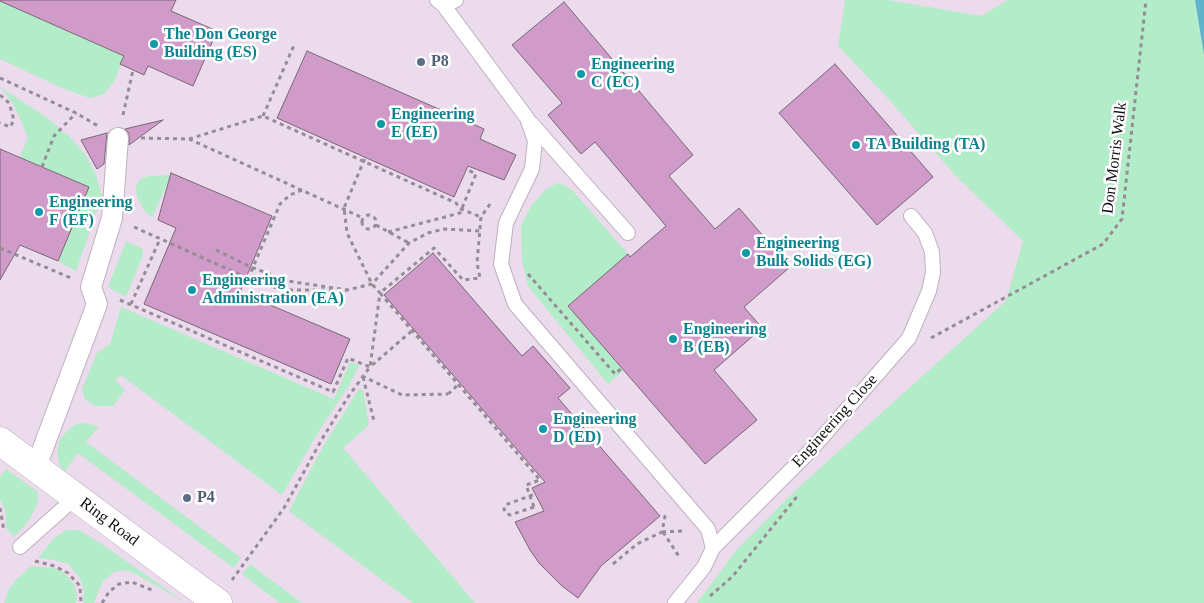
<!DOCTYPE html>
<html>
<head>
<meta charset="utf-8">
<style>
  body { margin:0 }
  canvas { display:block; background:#f6e9f7 }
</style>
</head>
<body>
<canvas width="1204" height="603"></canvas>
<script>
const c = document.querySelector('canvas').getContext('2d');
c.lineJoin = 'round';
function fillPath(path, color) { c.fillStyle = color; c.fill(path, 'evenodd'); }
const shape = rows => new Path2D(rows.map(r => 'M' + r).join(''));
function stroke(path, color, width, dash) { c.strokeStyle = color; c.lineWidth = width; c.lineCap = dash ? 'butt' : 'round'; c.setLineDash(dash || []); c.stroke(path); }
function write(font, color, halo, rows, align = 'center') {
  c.font = font + ' "Times New Roman",serif'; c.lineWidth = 5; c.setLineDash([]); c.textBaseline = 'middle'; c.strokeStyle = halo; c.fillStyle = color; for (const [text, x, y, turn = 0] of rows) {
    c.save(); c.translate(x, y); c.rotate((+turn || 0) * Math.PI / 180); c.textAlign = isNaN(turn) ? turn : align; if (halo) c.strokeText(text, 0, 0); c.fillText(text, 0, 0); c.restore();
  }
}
const built = shape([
  [0,0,1204,0,1204,603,0,603]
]);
const green = shape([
  [845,0,888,0,981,16,1008,0,1195,0,1204,55,1204,603,697,603,738,548,799,487,1006,301,1023,241,956,176,885,95,838,46],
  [0,1,124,56,115,80,104,94,90,98,62,88,0,59],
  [0,87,46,117,70,137,85,154,96,175,102,196,76,271,58,261,89,187,20,157,28,138,22,123,13,104],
  [171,175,152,218,144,210,137,197,136,186,140,179,149,176],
  [557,183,564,185,573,191,628,254,568,306,624,370,608,384,528,286,522,261,521,226,531,206,545,190],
  [126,241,142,248,143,255,126,297,108,287],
  [121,307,334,399,350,362,359,365,351,382,316,436,282,495,121,375,115,380,125,390,113,406,95,406,85,399,82,389,97,353,110,344],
  [359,389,363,390,369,425,343,448,475,603,413,603,289,511,325,443],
  [83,423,99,426,86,442,241,558,234,568,78,453,65,471,60,466,57,453,60,439,69,429,76,424],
  [6,469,38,492,37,505,28,522,14,537,6,528,5,510,0,500,0,477],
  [66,530,79,530,99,542,186,603,134,573,125,570,114,572,102,582,94,603,83,603,84,592,80,578,68,564,55,560,38,558,53,539],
  [250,564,302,603,280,603,242,574],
  [31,566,53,568,63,572,74,584,77,595,76,603,4,603,8,591,15,581]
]);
const water = shape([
  [1195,0,1204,0,1204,55]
]);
const building = shape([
  [0,0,176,0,171,11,217,31,193,86,148,66,144,75,120,64,124,56,0,1,0,0],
  [564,2,693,155,669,176,715,229,739,208,790,267,744,307,762,328,714,370,757,420,705,464,568,306,628,254,630,257,666,226,595,142,581,154,548,115,562,103,512,45,564,2],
  [307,51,484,129,480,139,516,155,504,180,468,166,454,197,277,118,307,51],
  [835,64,933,177,877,225,779,113,835,64],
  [163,120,129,145,129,133,125,129,163,120],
  [107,133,104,164,97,169,81,140,107,133],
  [0,149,89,187,58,261,20,245,0,280,0,149],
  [171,173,272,216,240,292,350,339,331,384,144,304,176,228,158,220,171,173],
  [433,253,522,356,533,346,570,388,558,398,660,516,601,566,578,598,562,586,539,563,530,550,515,522,544,511,532,488,545,482,384,295,433,253]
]);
const path = shape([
  [0,78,76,113,98,126],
  [0,95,9,103,14,120,10,127,0,123],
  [123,115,133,70],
  [263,116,295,43],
  [141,138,189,139,363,218],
  [189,139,263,116,456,203,461,209,481,217],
  [42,167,54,136,76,113],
  [490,204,481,217,477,263,480,278,463,280,434,248,380,293,540,480,526,485,534,507],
  '362 222a7 7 0 1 1 14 0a7 7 0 1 1-14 0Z',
  [376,225,409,243],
  [134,227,261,284,285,290,347,290,372,284,409,243,428,233,444,229,480,231],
  [388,232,460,213,476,174,466,169],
  [0,248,71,278],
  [528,274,615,374,622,368],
  [248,279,280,204,290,195,302,190],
  [120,300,333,392,348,358,370,367,378,360],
  [131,304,160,239],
  [931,338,1103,244,1122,219,1146,0],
  [362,376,402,395,448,394],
  [363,377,374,421],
  [0,508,4,531],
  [662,532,682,531],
  [663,532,680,558],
  [35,561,54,566,68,573,80,586,81,603],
  [613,564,637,544,662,532,665,516,668,513],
  [232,580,284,508,322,439,348,397,370,367,380,293,372,284,347,233,344,208,365,158],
  [710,596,732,577,799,494],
  [102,603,109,592,119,584,132,582,152,590]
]);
const service = shape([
  [437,0,444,6,527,118,535,141,532,169,506,223,501,264,515,304,708,529,713,548],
  [444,6,456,0],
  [531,123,628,233],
  [20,547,76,497],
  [675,603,704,567,713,548,811,450,909,338,929,291,933,272,932,252,925,233,911,216]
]);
const pedestrian = shape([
  [36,467,97,304,91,287,112,218,118,138]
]);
const minor = shape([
  [0,441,218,603]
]);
const pathBridge = shape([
  [216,250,251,267,288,281,347,290],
  [378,360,414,329],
  [448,394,460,383],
  [534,507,510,515,506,513,504,509,505,505,535,494]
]);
const markers = [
  [154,44,5,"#0f9aa8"],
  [421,62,5,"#5c6f8a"],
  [581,74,5,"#0f9aa8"],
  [381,124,5,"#0f9aa8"],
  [856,145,5,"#0f9aa8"],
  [39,212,5,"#0f9aa8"],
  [746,253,5,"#0f9aa8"],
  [192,290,5,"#0f9aa8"],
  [673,339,5,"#0f9aa8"],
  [543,429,5,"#0f9aa8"],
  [187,498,5,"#5c6f8a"]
];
const cultureNames = [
  ["The Don George",164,35],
  ["Building (ES)",164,53],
  ["Engineering",591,65],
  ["C (EC)",591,83],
  ["Engineering",391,115],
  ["E (EE)",391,133],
  ["TA Building (TA)",866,145],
  ["Engineering",49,203],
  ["F (EF)",49,221],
  ["Engineering",756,244],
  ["Bulk Solids (EG)",756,262],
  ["Engineering",202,281],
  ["Administration (EA)",202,299],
  ["Engineering",683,330],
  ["B (EB)",683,348],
  ["Engineering",553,420],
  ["D (ED)",553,438]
];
const serviceNames = [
  ["P8",431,62],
  ["P4",197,498]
];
const streetNames = [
  ["Don Morris Walk",1115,158,-83],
  ["Engineering Close",835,421,-48],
  ["Ring Road",109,522,37]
];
fillPath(built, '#ecdaed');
fillPath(green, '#b3ecc8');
fillPath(water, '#5fb3cb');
fillPath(building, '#d09bc9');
stroke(building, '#766974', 1);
stroke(service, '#beb1be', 16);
stroke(pedestrian, '#beb1be', 22);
stroke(minor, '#beb1be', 29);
stroke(path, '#958c96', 3, [4, 4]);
stroke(service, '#fff', 14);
stroke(pedestrian, '#fff', 20);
stroke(minor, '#fff', 28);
stroke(pathBridge, '#958c96', 3, [4, 4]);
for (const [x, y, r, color] of markers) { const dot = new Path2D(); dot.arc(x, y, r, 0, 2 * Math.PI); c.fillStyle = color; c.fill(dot); stroke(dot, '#fff', 2); }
write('bold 16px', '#0d838f', '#fff', cultureNames, 'left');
write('bold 16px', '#4e5e75', '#fff', serviceNames, 'left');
write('16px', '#140f14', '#fff', streetNames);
</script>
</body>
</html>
